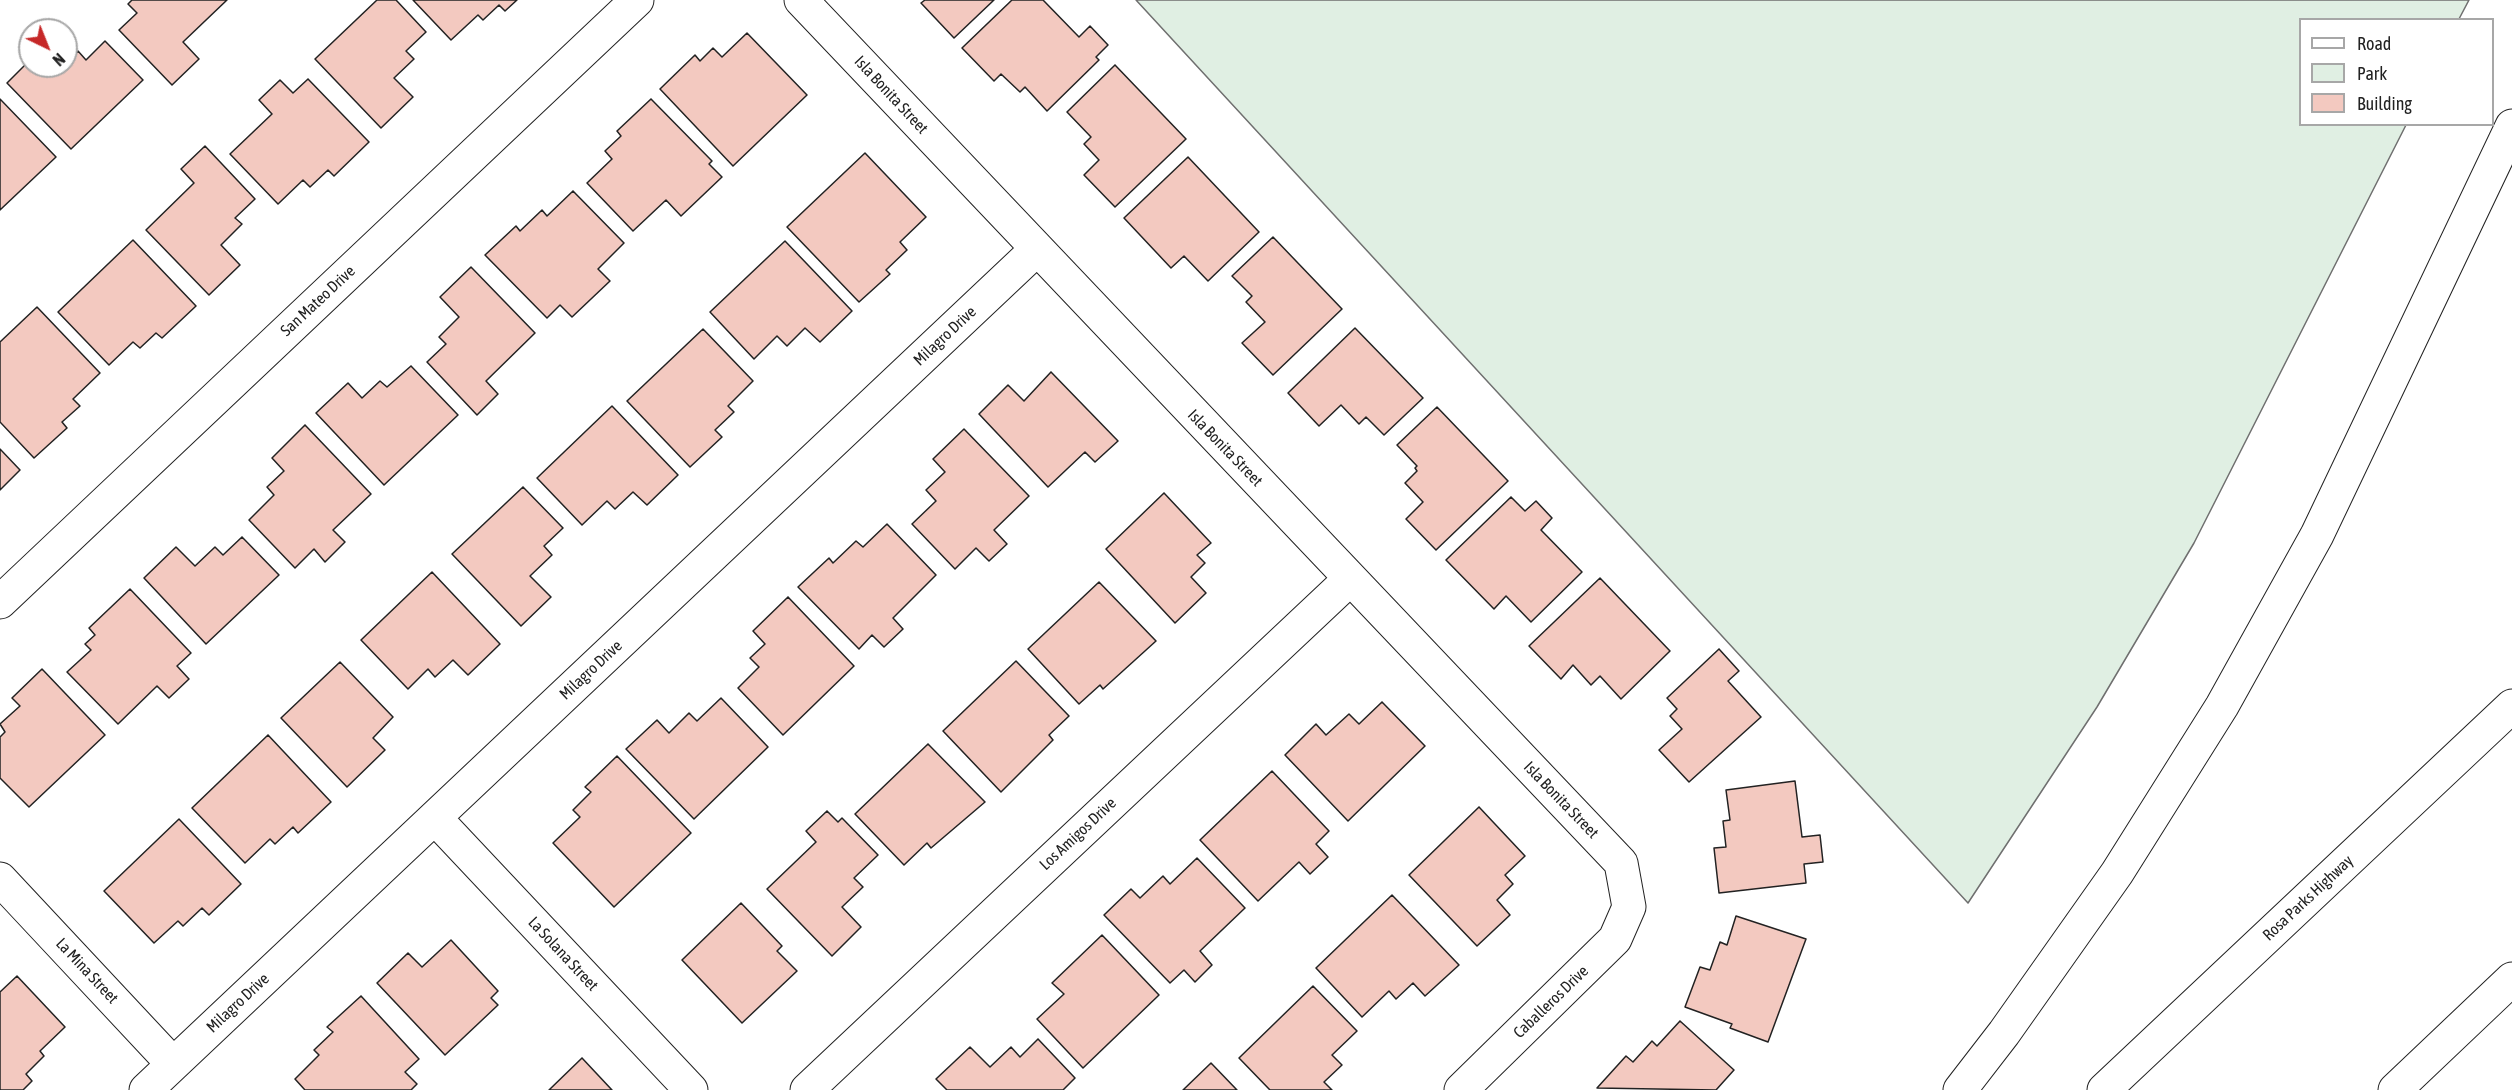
<!DOCTYPE html>
<html>
<head>
<meta charset="utf-8">
<style>
  body { margin:0 }
  #map { position:relative; width:2512px; height:1090px; overflow:hidden; background:#fff; font-family:"Asap Condensed",sans-serif }
  canvas { display:block }
  .legend { position:absolute; left:2299px; top:18px; width:195px; height:108px; box-sizing:border-box; background:#fff; border:2px solid #a7a7a7; margin:0; padding:8px 10px; list-style:none; font-size:18px; color:#222 }
  .legend li { display:flex; align-items:center; gap:12px; height:30px }
  .legend b { width:30px; border:2px solid #a7a7a7 }
  .north { position:absolute; left:18px; top:18px; width:60px; height:60px; box-sizing:border-box; background:#fff; border:2px solid #a7a7a7; border-radius:50%; rotate:137deg; font-size:16px; font-weight:700; line-height:24px; text-align:center; color:#222 }
  .north::after { content:''; display:block; margin:auto; width:21px; height:27px; background:#c62828; clip-path:polygon(50% 0,100% 100%,50% 72%,0 100%) }
</style>
</head>
<body>
<div id="map">
<canvas width="2512" height="1090"></canvas>
<ul class="legend">
<li><b style="height:8px;background:#fff"></b>Road</li>
<li><b style="height:16px;background:#e0efe3"></b>Park</li>
<li><b style="height:16px;background:#f3c9c0"></b>Building</li>
</ul>
<div class="north">N</div>
</div>
<script>
const c = document.querySelector('canvas').getContext('2d');
c.lineJoin = 'round';
function fillPath(path, color) { c.fillStyle = color; c.fill(path, 'evenodd'); }
const shape = rows => new Path2D(rows.map(r => 'M' + r).join(''));
function stroke(path, color, width, dash) { c.strokeStyle = color; c.lineWidth = width; c.lineCap = dash ? 'butt' : 'round'; c.setLineDash(dash || []); c.stroke(path); }
function write(font, color, halo, rows, align = 'center') {
  c.font = font + ' "Asap Condensed",sans-serif'; c.lineWidth = 4.5; c.setLineDash([]); c.textBaseline = 'middle'; c.strokeStyle = halo; c.fillStyle = color; for (const [text, x, y, turn = 0] of rows) {
    c.save(); c.translate(x, y); c.rotate((+turn || 0) * Math.PI / 180); c.textAlign = isNaN(turn) ? turn : align; if (halo) c.strokeText(text, 0, 0); c.fillText(text, 0, 0); c.restore();
  }
}
const green = shape([
  [1136,0,2469,0,2459,19,2300,20,2300,124,2406,125,2194,543,2097,707,1968,903,1136,0]
]);
const building = shape([
  [132,0,227,0,183,42,199,59,172,85,119,30,137,13,128,4,132,0],
  [377,0,396,0,426,32,406,51,414,59,394,78,413,97,381,128,315,59,377,0],
  [413,0,517,0,505,11,499,5,483,20,478,15,451,40,413,0],
  [925,0,994,0,954,38,921,3,925,0],
  [1012,0,1043,0,1079,37,1090,26,1108,45,1096,57,1099,60,1047,111,1025,87,1020,92,1001,74,994,81,962,48,1012,0],
  [747,33,807,95,733,166,660,89,695,55,700,61,713,48,722,57,747,33],
  [105,41,143,80,71,149,7,83,30,60,30,66,51,66,56,72,66,66,66,62,78,51,86,60,105,41],
  [1115,65,1186,139,1115,207,1084,175,1099,160,1084,144,1091,137,1067,112,1115,65],
  [308,79,369,142,334,176,328,170,310,187,303,180,278,204,230,154,272,114,259,100,280,80,293,93,308,79],
  [0,99,56,157,0,210,0,99],
  [651,99,712,161,709,164,722,177,681,216,666,200,633,231,587,183,612,159,605,151,621,136,617,131,651,99],
  [205,146,255,199,235,218,242,224,221,245,240,265,209,295,146,230,194,183,181,169,205,146],
  [865,153,926,217,900,242,907,250,886,270,890,274,859,302,787,227,865,153],
  [1188,157,1259,232,1208,281,1184,256,1171,268,1124,218,1188,157],
  [573,191,624,243,598,269,610,281,572,317,560,305,547,318,485,255,516,226,520,231,542,210,547,216,573,191],
  [1273,237,1342,309,1273,375,1242,343,1265,322,1246,302,1252,296,1232,276,1273,237],
  [133,240,196,306,162,338,156,333,140,348,133,342,109,365,58,312,133,240],
  [785,241,852,311,820,342,805,328,787,346,777,336,754,359,710,312,785,241],
  [471,267,535,333,486,381,498,394,477,415,427,362,446,344,439,337,459,317,440,297,471,267],
  [37,307,100,373,73,399,80,406,62,422,67,428,34,458,0,422,0,342,37,307],
  [1355,328,1423,398,1384,435,1366,417,1359,424,1341,405,1319,426,1288,393,1355,328],
  [703,329,753,381,728,406,734,412,715,430,722,437,690,467,627,401,703,329],
  [411,366,458,415,384,485,316,413,348,383,362,398,380,381,387,387,411,366],
  [1051,372,1118,441,1095,462,1085,452,1048,487,979,414,1008,385,1024,401,1051,372],
  [612,406,678,475,647,505,633,492,615,509,607,501,582,525,537,478,612,406],
  [1437,407,1508,481,1436,550,1406,519,1423,502,1405,483,1417,471,1415,468,1417,466,1397,445,1437,407],
  [305,425,371,494,333,530,345,542,325,562,314,549,295,568,249,520,274,495,267,487,284,471,272,458,305,425],
  [964,429,1029,496,994,530,1007,544,989,561,976,548,955,569,912,524,936,501,926,490,945,472,933,459,964,429],
  [0,449,20,470,0,490,0,449],
  [523,487,563,528,544,546,552,555,530,576,551,597,521,626,452,554,523,487],
  [1164,493,1211,543,1197,555,1205,563,1191,577,1206,593,1175,623,1106,549,1164,493],
  [1511,497,1525,511,1536,501,1552,518,1541,530,1582,572,1531,622,1506,596,1494,609,1446,560,1511,497],
  [887,524,936,575,893,618,903,629,884,647,872,635,859,649,798,587,829,558,833,563,856,541,863,547,887,524],
  [242,537,279,575,206,644,144,578,176,547,195,566,215,547,223,555,242,537],
  [432,572,500,644,468,675,453,660,435,677,428,669,408,689,361,640,432,572],
  [1600,578,1670,651,1621,699,1600,676,1591,685,1573,665,1561,679,1529,646,1600,578],
  [1099,582,1156,641,1103,689,1100,685,1079,704,1028,649,1099,582],
  [130,589,191,653,177,666,189,679,169,698,157,686,118,724,67,672,91,650,85,644,95,635,89,628,130,589],
  [788,597,854,666,783,735,738,688,759,667,750,658,765,644,753,631,788,597],
  [1719,649,1739,671,1728,681,1761,717,1689,782,1659,750,1682,729,1670,716,1677,709,1667,698,1719,649],
  [1016,661,1069,716,1049,735,1053,740,1001,792,943,731,1016,661],
  [340,662,393,717,373,738,385,750,347,787,281,718,340,662],
  [42,669,105,735,29,807,0,778,0,737,5,732,0,724,20,706,12,698,42,669],
  [721,698,768,747,694,819,626,749,657,720,669,733,689,713,697,721,721,698],
  [1382,702,1425,746,1348,821,1285,755,1316,724,1326,735,1349,714,1359,724,1382,702],
  [268,735,331,802,298,833,293,827,275,844,270,839,245,863,192,808,268,735],
  [928,744,985,802,931,848,927,843,904,865,855,814,928,744],
  [617,756,691,833,614,907,553,843,580,817,573,810,591,792,585,787,617,756],
  [1272,771,1329,831,1316,844,1328,857,1310,874,1299,862,1258,901,1200,840,1272,771],
  [1795,781,1802,837,1820,835,1823,862,1804,864,1806,883,1719,893,1714,848,1726,847,1723,821,1730,820,1726,790,1795,781],
  [1479,807,1525,856,1505,875,1513,884,1497,900,1510,915,1477,946,1409,875,1479,807],
  [827,811,838,822,842,818,878,855,854,878,863,887,842,907,861,927,832,956,767,889,816,842,806,831,827,811],
  [179,819,241,884,209,915,202,908,183,926,178,921,154,943,104,891,179,819],
  [1197,858,1245,908,1200,951,1212,965,1195,982,1184,970,1170,983,1104,915,1131,889,1140,898,1163,876,1170,884,1197,858],
  [1392,895,1459,965,1425,996,1413,983,1396,999,1389,991,1362,1017,1316,968,1392,895],
  [741,903,782,946,777,951,797,971,742,1023,682,960,741,903],
  [1736,916,1806,939,1768,1042,1730,1028,1732,1024,1685,1007,1700,967,1710,970,1720,942,1727,945,1736,916],
  [1102,935,1159,995,1083,1068,1037,1019,1064,994,1052,983,1102,935],
  [451,940,498,991,491,998,498,1005,445,1055,377,983,408,953,422,967,451,940],
  [17,976,65,1027,40,1051,44,1056,26,1074,32,1081,23,1090,0,1090,0,992,17,976],
  [1313,986,1357,1031,1332,1055,1342,1065,1324,1082,1332,1090,1270,1090,1239,1058,1313,986],
  [361,996,419,1059,405,1072,417,1084,411,1090,305,1090,295,1079,319,1055,314,1050,333,1032,327,1027,361,996],
  [1680,1021,1734,1070,1716,1090,1597,1088,1626,1056,1633,1062,1652,1041,1657,1046,1680,1021],
  [1038,1039,1075,1078,1063,1090,947,1090,936,1079,970,1047,990,1067,1011,1047,1020,1057,1038,1039],
  [582,1058,612,1090,549,1090,582,1058],
  [1211,1063,1237,1090,1183,1090,1211,1063]
]);
const minor = shape([
  [801,0,1621,863,1629,907,1615,939,1461,1090],
  [0,602,637,0],
  [435,818,691,1090],
  [0,879,173,1064],
  [146,1090,1037,249],
  [807,1090,1350,579]
]);
const highway = shape([
  [1960,1090,2004,1033,2117,873,2222,706,2317,535,2512,126],
  [2104,1090,2512,706],
  [2395,1090,2512,979]
]);
const streetNames = [
  ["Isla Bonita Street",891,95,47],
  ["San Mateo Drive",318,301,-43],
  ["Milagro Drive",945,336,-43],
  ["Isla Bonita Street",1225,448,46],
  ["Milagro Drive",591,670,-43],
  ["Isla Bonita Street",1561,800,46],
  ["Los Amigos Drive",1078,834,-43],
  ["Rosa Parks Highway",2308,898,-43],
  ["La Solana Street",563,954,47],
  ["La Mina Street",87,971,47],
  ["Caballeros Drive",1551,1002,-44],
  ["Milagro Drive",238,1003,-43]
];
fillPath(green, '#e0efe3');
stroke(green, '#6f6f6f', 1.5);
fillPath(building, '#f3c9c0');
stroke(building, '#222', 1.5);
stroke(minor, '#222', 35);
stroke(highway, '#222', 35);
stroke(minor, '#fff', 33);
stroke(highway, '#fff', 33);
write('16px', '#222', '#fff', streetNames);
</script>
</body>
</html>
